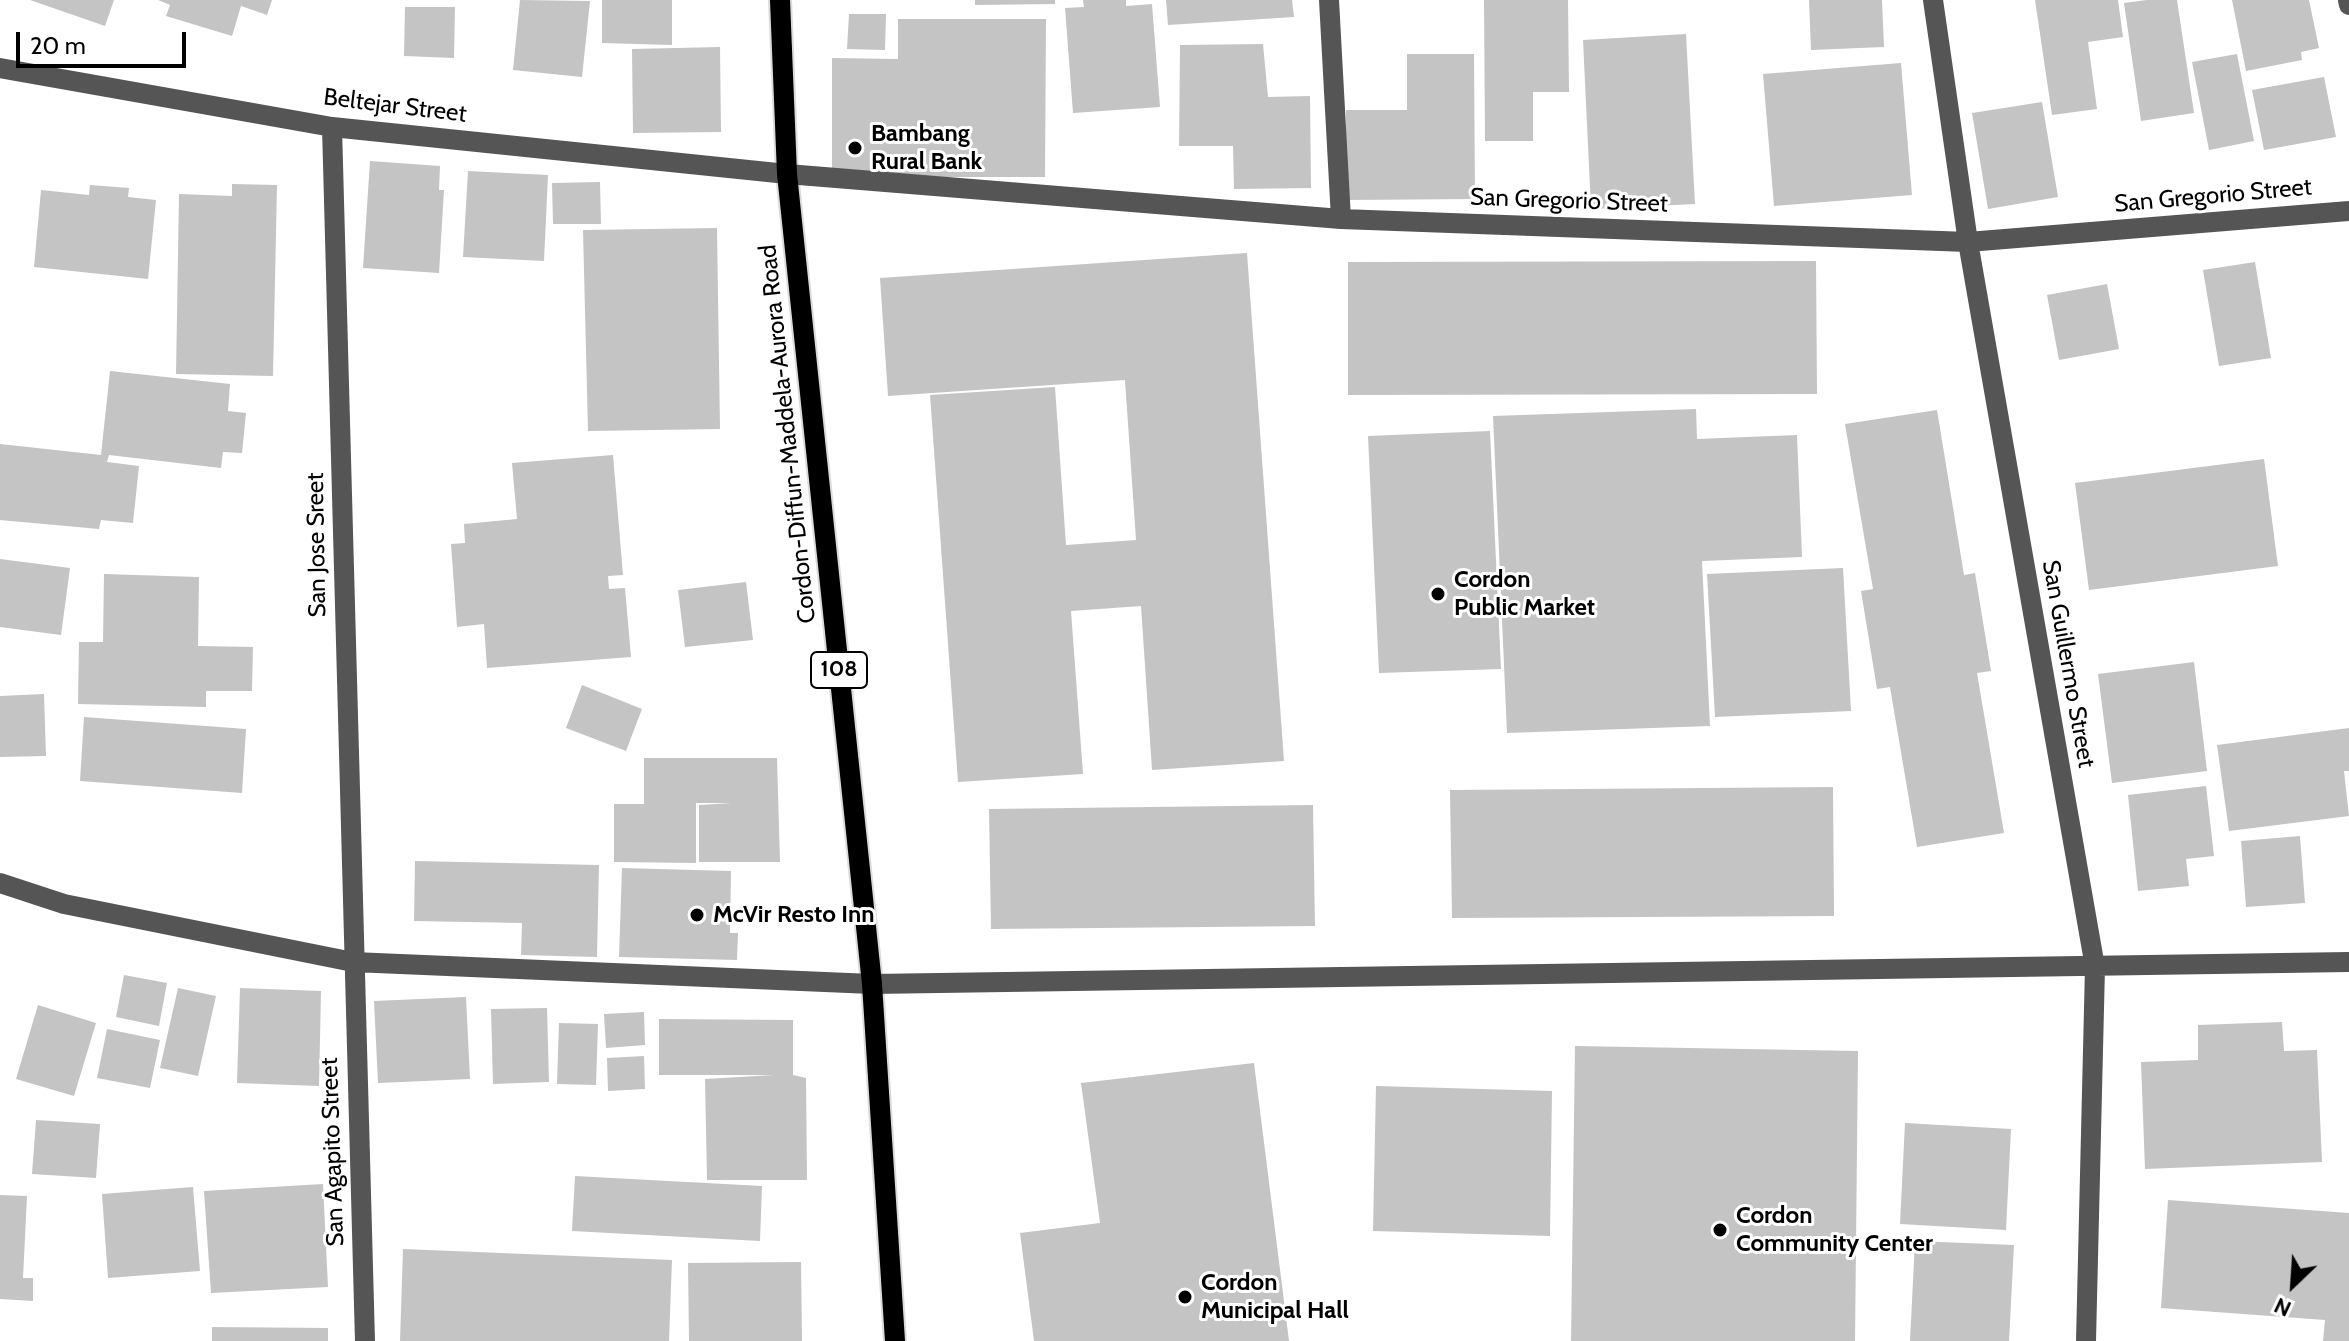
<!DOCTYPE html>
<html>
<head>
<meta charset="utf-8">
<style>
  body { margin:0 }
  #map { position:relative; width:2349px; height:1341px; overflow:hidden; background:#fff; font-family:Cabin,sans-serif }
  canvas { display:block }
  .north { position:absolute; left:2253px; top:1245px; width:80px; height:80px; -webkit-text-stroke:6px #fff; paint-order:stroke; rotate:205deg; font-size:22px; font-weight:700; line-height:32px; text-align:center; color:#000 }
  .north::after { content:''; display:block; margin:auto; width:28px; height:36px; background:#000; clip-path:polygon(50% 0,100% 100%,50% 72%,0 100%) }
  .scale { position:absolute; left:16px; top:32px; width:170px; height:36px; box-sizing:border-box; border:4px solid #000; border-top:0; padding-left:10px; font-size:24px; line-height:28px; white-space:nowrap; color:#000; -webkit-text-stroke:6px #fff; paint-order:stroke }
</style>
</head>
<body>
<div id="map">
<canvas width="2349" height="1341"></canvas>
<div class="north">N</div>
<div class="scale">20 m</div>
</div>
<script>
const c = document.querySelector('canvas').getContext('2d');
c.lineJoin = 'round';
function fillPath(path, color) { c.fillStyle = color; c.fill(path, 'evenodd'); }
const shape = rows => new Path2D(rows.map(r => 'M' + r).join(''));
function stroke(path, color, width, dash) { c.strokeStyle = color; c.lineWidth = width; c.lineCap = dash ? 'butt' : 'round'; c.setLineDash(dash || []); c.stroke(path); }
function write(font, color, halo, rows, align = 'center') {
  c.font = font + ' Cabin,sans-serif'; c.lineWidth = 6; c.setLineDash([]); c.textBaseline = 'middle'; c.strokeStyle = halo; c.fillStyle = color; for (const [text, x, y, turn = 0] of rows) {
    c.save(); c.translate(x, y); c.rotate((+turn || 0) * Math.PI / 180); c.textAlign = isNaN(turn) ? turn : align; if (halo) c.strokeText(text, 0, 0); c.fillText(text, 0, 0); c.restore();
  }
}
const building = shape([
  [30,0,114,0,105,26],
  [158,0,272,0,267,15,241,6,232,36,166,16,170,5],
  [520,0,590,1,582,77,513,70],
  [602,0,672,0,672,45,602,43],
  [975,0,1055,0,1055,4,975,5],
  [1083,0,1126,0,1126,6,1152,4,1160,107,1073,113,1065,8,1084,7],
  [1166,0,1292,0,1294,17,1168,25],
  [1484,0,1568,0,1569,92,1533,92,1533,141,1485,141],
  [1809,0,1882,0,1884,47,1811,50],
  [2035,0,2118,0,2123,37,2088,42,2097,109,2052,115],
  [2147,0,2177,0,2194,113,2141,121,2124,3],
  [2232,0,2309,0,2319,48,2301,52,2302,60,2246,71],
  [405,7,455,7,454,58,404,56],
  [849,14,886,14,885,50,847,49],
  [898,19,1046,19,1045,177,832,177,832,58,898,59],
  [1686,34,1695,204,1591,209,1583,40],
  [1263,44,1268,97,1310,96,1311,188,1234,189,1233,146,1179,146,1180,45],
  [720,47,721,132,633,133,632,49],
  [1407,54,1474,54,1475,199,1346,200,1346,110,1407,110],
  [2237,54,2254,141,2209,150,2192,62],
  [1901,63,1912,195,1774,206,1763,74],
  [2324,77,2336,137,2264,150,2252,90],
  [2042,102,2058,197,1988,209,1972,113],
  [370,161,440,166,439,190,444,190,439,273,363,268],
  [468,171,548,175,544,261,463,257],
  [600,182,601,224,553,224,552,183],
  [232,184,277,185,273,376,176,374,179,194,232,196],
  [90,185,129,188,128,197,156,200,148,279,34,267,41,190,89,195],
  [717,228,720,429,588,431,583,230],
  [1247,253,1284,761,1152,770,1141,606,1071,611,1083,774,958,782,930,395,1055,387,1066,545,1136,540,1125,380,888,396,880,278],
  [1816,261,1817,394,1348,395,1348,262],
  [2255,262,2271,358,2219,366,2203,270],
  [2107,284,2119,349,2059,360,2047,295],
  [110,371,230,384,228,411,246,413,242,453,223,452,221,468,109,455,107,462,139,466,133,523,101,520,99,529,0,520,0,444,101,455],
  [1696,409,1697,439,1797,435,1802,557,1702,561,1710,726,1507,733,1493,416],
  [1937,410,1964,575,1975,573,1991,671,1977,673,2004,833,1917,847,1890,687,1877,689,1861,591,1873,589,1845,424],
  [1490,431,1501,669,1379,673,1368,436],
  [613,455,623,575,608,576,609,589,625,588,631,657,487,668,484,624,457,627,451,544,465,543,464,524,517,519,512,463],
  [2264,459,2278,566,2089,590,2075,483],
  [0,559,70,568,61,635,0,627],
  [1843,568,1851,711,1715,717,1707,574],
  [104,574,199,577,198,646,253,647,252,691,206,691,206,707,78,704,79,642,103,642],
  [746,582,753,640,685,647,678,590],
  [2194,662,2207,771,2112,783,2098,674],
  [582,685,642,709,626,751,566,728],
  [44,694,46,756,0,757,0,696],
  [84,717,246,729,242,793,80,781],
  [2349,728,2349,771,2344,771,2349,816,2229,831,2217,745],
  [644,758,777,758,780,862,699,862,699,805,732,803,696,803,696,863,614,862,614,804,644,804],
  [2206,786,2214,856,2186,859,2189,886,2138,891,2128,795],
  [1833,787,1834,916,1452,918,1450,790],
  [1313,805,1315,926,991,929,989,809],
  [2300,836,2305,903,2246,907,2241,841],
  [415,861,599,865,597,957,521,955,522,923,414,921],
  [622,868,731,871,730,933,738,933,737,960,619,957],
  [124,975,167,983,159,1026,116,1017],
  [178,988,216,996,198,1076,160,1068],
  [240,988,321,991,319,1086,237,1083],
  [466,997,470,1079,378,1083,374,1001],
  [38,1005,96,1023,74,1096,16,1079],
  [547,1008,549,1082,493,1084,491,1009],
  [644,1012,645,1045,606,1048,604,1014],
  [659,1019,793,1020,793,1075,806,1078,807,1180,707,1180,705,1079,774,1075,659,1075],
  [2282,1022,2284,1051,2317,1050,2322,1162,2145,1169,2141,1062,2198,1060,2198,1025],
  [559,1023,598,1024,596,1085,557,1084],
  [107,1029,160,1040,150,1088,97,1078],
  [1575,1046,1858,1051,1855,1341,1571,1341],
  [644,1056,645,1089,608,1091,607,1058],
  [1254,1063,1289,1341,1034,1341,1020,1233,1100,1223,1081,1083],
  [1376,1086,1552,1091,1550,1236,1373,1231],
  [36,1120,100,1124,96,1178,32,1174],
  [1905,1123,2011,1129,2006,1230,1900,1224],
  [575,1176,762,1186,760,1241,572,1231],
  [323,1184,328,1287,211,1293,204,1191],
  [193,1187,200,1271,108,1278,102,1194],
  [0,1195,27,1196,23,1278,33,1278,33,1301,0,1299],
  [2168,1200,2349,1213,2349,1341,2323,1341,2325,1320,2161,1308],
  [1915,1241,2014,1245,2009,1341,1910,1341],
  [403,1249,672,1260,669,1341,400,1341],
  [801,1262,802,1341,689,1341,688,1263],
  [212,1327,328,1328,328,1341,212,1341]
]);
const minor = shape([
  [1329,0,1341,219],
  [1933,0,1968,242,2095,967,2086,1341],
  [2348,0,2349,5],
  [0,68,332,127,787,174,1341,219,1968,242,2349,211],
  [332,127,365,1341],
  [0,883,64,904,353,962,872,984,2349,962]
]);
const major = shape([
  [780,0,787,174,872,984,895,1341]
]);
const markers = [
  [855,148,8,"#000"],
  [1438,594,8,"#000"],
  [697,915,8,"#000"],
  [1720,1230,8,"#000"],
  [1185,1297,8,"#000"]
];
const shields = [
  [839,670,56]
];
const shieldNames = [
  ["108",839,670]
];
const streetNames = [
  ["Beltejar Street",395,106,7],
  ["San Gregorio Street",2213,196,-5],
  ["San Gregorio Street",1569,201,2],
  ["Cordon-Diffun-Maddela-Aurora Road",788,434,-96],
  ["San Jose Sreet",317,545,-91],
  ["San Guillermo Street",2068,664,80],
  ["San Agapito Street",333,1152,-92]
];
const poiNames = [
  ["Bambang",871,134],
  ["Rural Bank",871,162],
  ["Cordon",1454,580],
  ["Public Market",1454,608],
  ["McVir Resto Inn",713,915],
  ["Cordon",1736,1216],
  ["Community Center",1736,1244],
  ["Cordon",1201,1283],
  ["Municipal Hall",1201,1311]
];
fillPath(building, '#c4c4c4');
stroke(major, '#dbdbdb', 24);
stroke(minor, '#555', 20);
stroke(major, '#000', 20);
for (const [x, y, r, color] of markers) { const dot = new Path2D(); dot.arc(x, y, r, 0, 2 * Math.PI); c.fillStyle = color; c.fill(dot); stroke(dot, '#fff', 3); }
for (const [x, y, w] of shields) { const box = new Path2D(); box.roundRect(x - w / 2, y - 18, w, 36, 6); c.fillStyle = '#fff'; c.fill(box); stroke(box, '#000', 2); }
write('bold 22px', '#000', null, shieldNames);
write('24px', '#000', '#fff', streetNames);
write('bold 24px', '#000', '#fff', poiNames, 'left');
</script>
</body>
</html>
